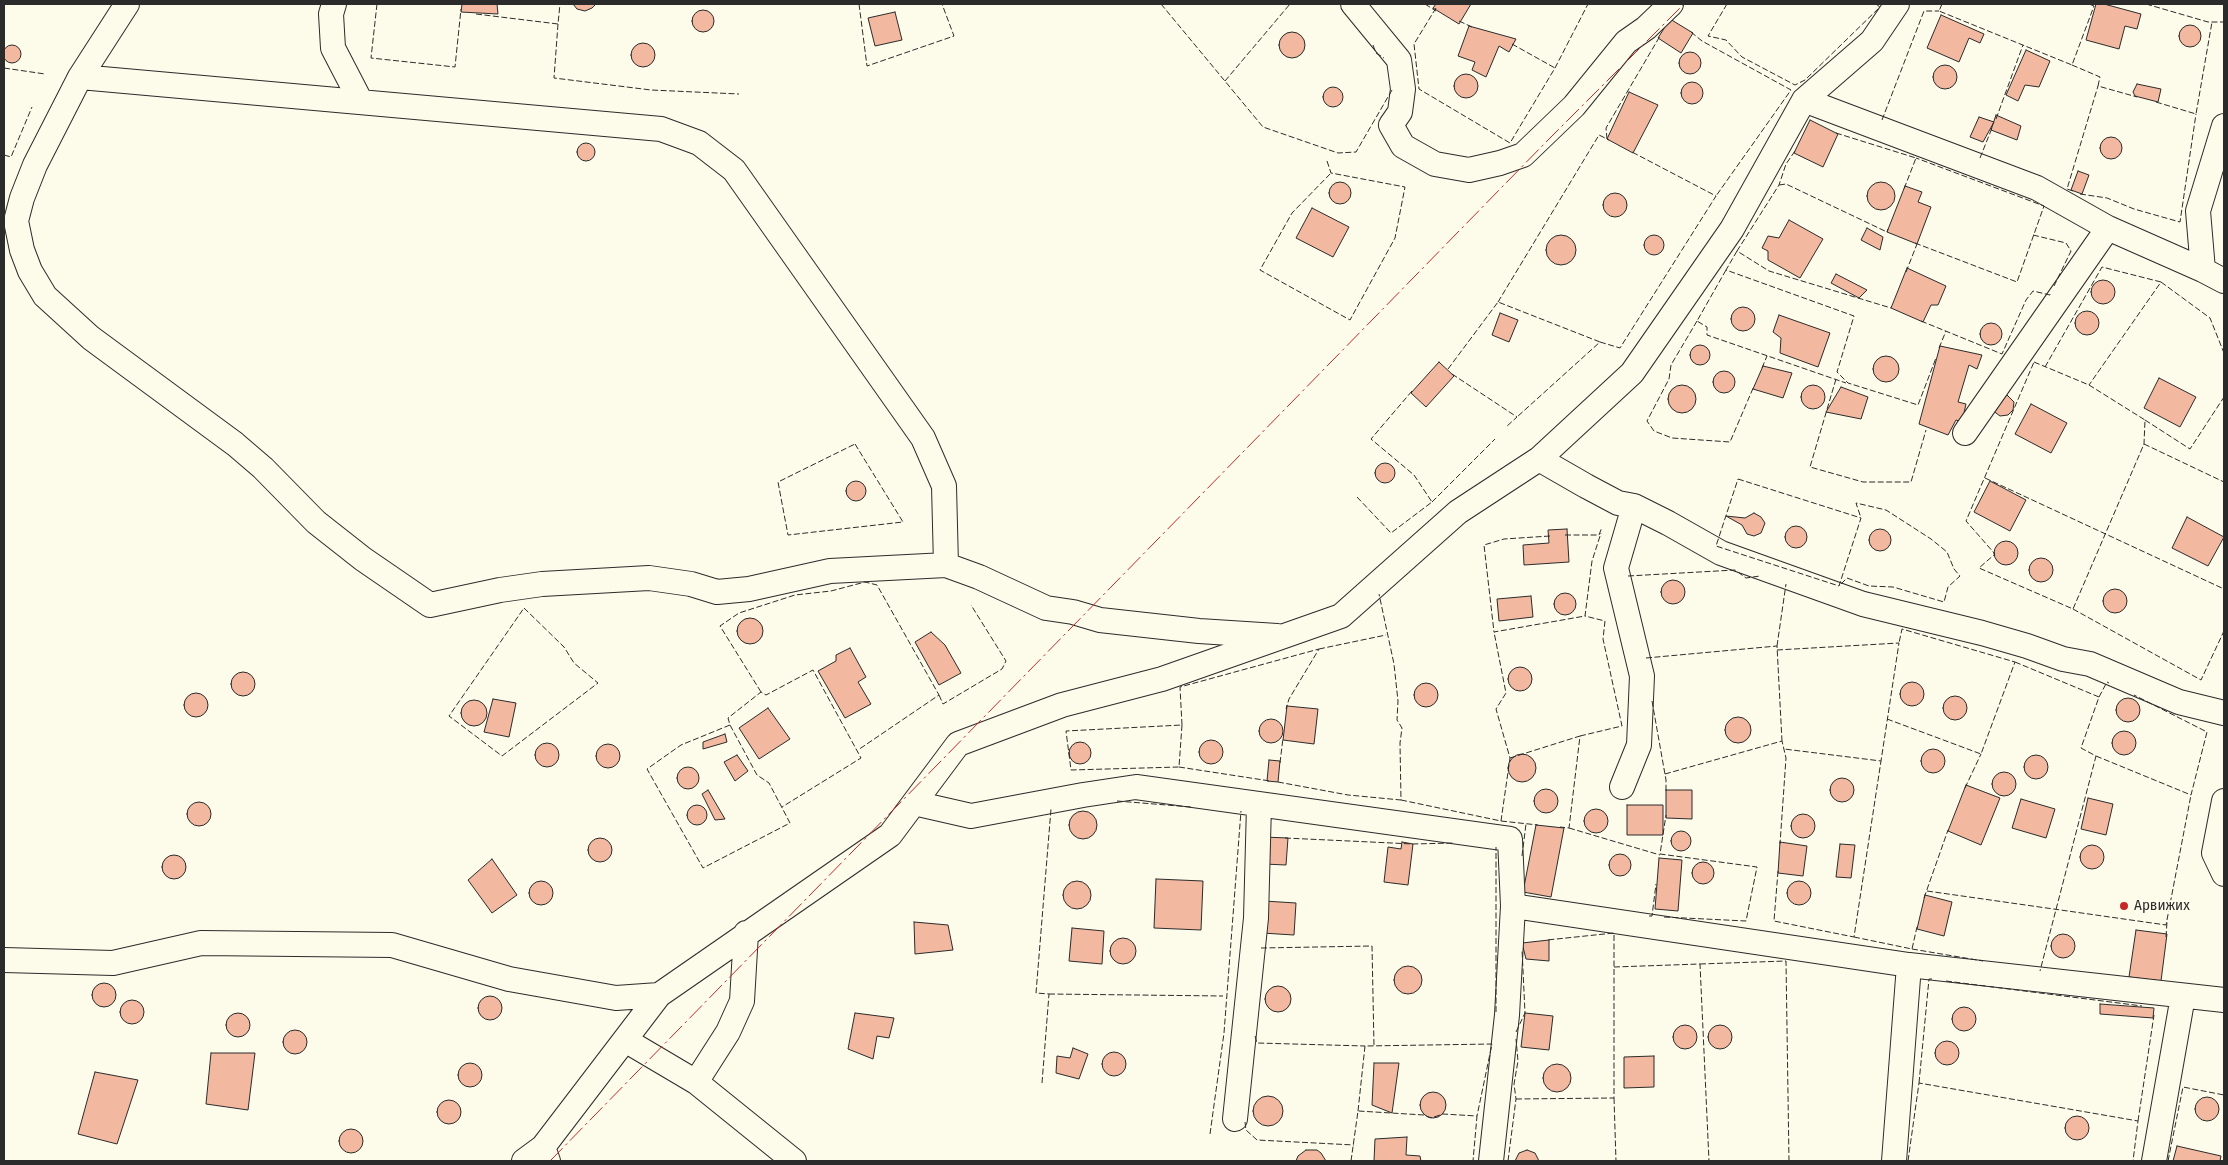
<!DOCTYPE html>
<html>
<head>
<meta charset="utf-8">
<style>
  body { margin:0 }
  #map { position:relative; width:2228px; height:1165px; overflow:hidden; background:#fdfbea; font-family:"Fira Sans Condensed",sans-serif }
  canvas { display:block }
  .frame { position:absolute; inset:0; border:5px solid #2b2b2b; pointer-events:none }
</style>
</head>
<body>
<div id="map">
<canvas width="2228" height="1165"></canvas>
<div class="frame"></div>
</div>
<script>
const c = document.querySelector('canvas').getContext('2d');
c.lineJoin = 'round';
function fillPath(path, color) { c.fillStyle = color; c.fill(path, 'evenodd'); }
const shape = rows => new Path2D(rows.map(r => 'M' + r).join(''));
function stroke(path, color, width, dash) { c.strokeStyle = color; c.lineWidth = width; c.lineCap = dash ? 'butt' : 'round'; c.setLineDash(dash || []); c.stroke(path); }
function write(font, color, halo, rows, align = 'center') {
  c.font = font + ' "Fira Sans Condensed",sans-serif'; c.lineWidth = 4; c.setLineDash([]); c.textBaseline = 'middle'; c.strokeStyle = halo; c.fillStyle = color; for (const [text, x, y, turn = 0] of rows) {
    c.save(); c.translate(x, y); c.rotate((+turn || 0) * Math.PI / 180); c.textAlign = isNaN(turn) ? turn : align; if (halo) c.strokeText(text, 0, 0); c.fillText(text, 0, 0); c.restore();
  }
}
const building = shape([
  [462,4,497,4,498,14,461,12,462,4],
  [573,4,596,4,592,8,585,11,577,9,573,4],
  [1436,4,1471,4,1459,24,1433,8,1436,4],
  [2096,4,2104,4,2141,14,2137,29,2125,26,2119,49,2086,40,2096,4],
  '692 21a11 11 0 1 1 22 0a11 11 0 1 1-22 0Z',
  [895,12,902,40,875,46,868,18,895,12],
  [1941,15,1984,34,1980,43,1969,38,1959,62,1927,48,1941,15],
  [1670,19,1693,33,1681,53,1658,38,1670,19],
  '2179 36a11 11 0 1 1 22 0a11 11 0 1 1-22 0Z',
  [1469,26,1516,39,1509,52,1499,46,1486,77,1472,70,1475,62,1458,56,1469,26],
  '1279 45a13 13 0 1 1 26 0a13 13 0 1 1-26 0Z',
  '631 55a12 12 0 1 1 24 0a12 12 0 1 1-24 0Z',
  '3 54a9 9 0 1 1 18 0a9 9 0 1 1-18 0Z',
  [2026,50,2050,61,2039,87,2025,85,2018,101,2006,95,2026,50],
  '1679 63a11 11 0 1 1 22 0a11 11 0 1 1-22 0Z',
  '1933 77a12 12 0 1 1 24 0a12 12 0 1 1-24 0Z',
  '1454 86a12 12 0 1 1 24 0a12 12 0 1 1-24 0Z',
  '1681 93a11 11 0 1 1 22 0a11 11 0 1 1-22 0Z',
  [2137,84,2161,89,2158,102,2135,96,2133,92,2137,84],
  '1323 97a10 10 0 1 1 20 0a10 10 0 1 1-20 0Z',
  [1629,92,1658,105,1633,153,1607,139,1629,92],
  [1996,115,2021,126,2017,140,1991,130,1996,115],
  [1979,117,1994,122,1983,142,1970,137,1979,117],
  [1810,120,1838,134,1823,167,1794,153,1810,120],
  '2100 148a11 11 0 1 1 22 0a11 11 0 1 1-22 0Z',
  '577 152a9 9 0 1 1 18 0a9 9 0 1 1-18 0Z',
  [2078,171,2089,175,2082,194,2071,190,2078,171],
  '1329 193a11 11 0 1 1 22 0a11 11 0 1 1-22 0Z',
  '1867 196a14 14 0 1 1 28 0a14 14 0 1 1-28 0Z',
  [1905,186,1922,192,1918,202,1931,207,1917,244,1887,232,1905,186],
  '1603 205a12 12 0 1 1 24 0a12 12 0 1 1-24 0Z',
  [1312,208,1349,227,1333,257,1296,238,1312,208],
  [1789,220,1823,239,1800,278,1768,260,1768,251,1762,248,1768,236,1779,238,1789,220],
  [1867,228,1883,237,1880,250,1861,240,1867,228],
  '1644 245a10 10 0 1 1 20 0a10 10 0 1 1-20 0Z',
  '1546 250a15 15 0 1 1 30 0a15 15 0 1 1-30 0Z',
  [1907,268,1946,286,1938,305,1931,305,1923,322,1891,308,1907,268],
  [1836,274,1867,290,1859,298,1831,283,1836,274],
  '2091 292a12 12 0 1 1 24 0a12 12 0 1 1-24 0Z',
  '1731 319a12 12 0 1 1 24 0a12 12 0 1 1-24 0Z',
  '2075 323a12 12 0 1 1 24 0a12 12 0 1 1-24 0Z',
  [1500,313,1518,320,1509,342,1492,335,1500,313],
  [1779,315,1830,333,1818,367,1780,353,1781,338,1773,332,1779,315],
  '1980 334a11 11 0 1 1 22 0a11 11 0 1 1-22 0Z',
  '1690 355a10 10 0 1 1 20 0a10 10 0 1 1-20 0Z',
  [1940,346,1982,355,1977,369,1969,365,1958,402,1966,404,1962,422,1956,420,1948,435,1919,424,1940,346],
  '1873 369a13 13 0 1 1 26 0a13 13 0 1 1-26 0Z',
  [1439,362,1454,376,1426,407,1411,393,1439,362],
  [1763,366,1792,373,1783,398,1753,389,1763,366],
  '1713 382a11 11 0 1 1 22 0a11 11 0 1 1-22 0Z',
  [2159,378,2196,397,2180,427,2144,408,2159,378],
  '1801 397a12 12 0 1 1 24 0a12 12 0 1 1-24 0Z',
  '1668 399a14 14 0 1 1 28 0a14 14 0 1 1-28 0Z',
  [1841,387,1868,397,1861,419,1826,412,1841,387],
  [2006,394,2014,402,2013,410,2008,415,2000,416,1992,410,2006,394],
  [2031,404,2067,423,2051,453,2015,434,2031,404],
  '1375 473a10 10 0 1 1 20 0a10 10 0 1 1-20 0Z',
  '846 491a10 10 0 1 1 20 0a10 10 0 1 1-20 0Z',
  [1990,481,2026,500,2010,531,1974,512,1990,481],
  [1754,513,1761,517,1765,523,1761,533,1754,536,1747,534,1742,525,1726,516,1745,518,1754,513],
  [2187,517,2224,537,2208,566,2172,548,2187,517],
  '1785 537a11 11 0 1 1 22 0a11 11 0 1 1-22 0Z',
  [1567,529,1569,562,1524,565,1523,545,1549,543,1548,530,1567,529],
  '1869 540a11 11 0 1 1 22 0a11 11 0 1 1-22 0Z',
  '1994 553a12 12 0 1 1 24 0a12 12 0 1 1-24 0Z',
  '2029 570a12 12 0 1 1 24 0a12 12 0 1 1-24 0Z',
  '1661 592a12 12 0 1 1 24 0a12 12 0 1 1-24 0Z',
  '2103 601a12 12 0 1 1 24 0a12 12 0 1 1-24 0Z',
  '1554 604a11 11 0 1 1 22 0a11 11 0 1 1-22 0Z',
  [1531,596,1533,617,1499,621,1497,599,1531,596],
  '737 631a13 13 0 1 1 26 0a13 13 0 1 1-26 0Z',
  [931,632,945,645,961,673,939,685,915,642,931,632],
  [850,648,866,677,858,682,871,704,845,718,818,671,836,661,836,655,850,648],
  '1508 679a12 12 0 1 1 24 0a12 12 0 1 1-24 0Z',
  '231 684a12 12 0 1 1 24 0a12 12 0 1 1-24 0Z',
  '1900 694a12 12 0 1 1 24 0a12 12 0 1 1-24 0Z',
  '1414 695a12 12 0 1 1 24 0a12 12 0 1 1-24 0Z',
  '184 705a12 12 0 1 1 24 0a12 12 0 1 1-24 0Z',
  '1943 708a12 12 0 1 1 24 0a12 12 0 1 1-24 0Z',
  '2116 710a12 12 0 1 1 24 0a12 12 0 1 1-24 0Z',
  [493,699,516,703,509,737,484,732,493,699],
  '461 713a13 13 0 1 1 26 0a13 13 0 1 1-26 0Z',
  [1287,706,1318,709,1314,744,1283,740,1287,706],
  [768,708,790,739,759,759,739,728,768,708],
  '1725 730a13 13 0 1 1 26 0a13 13 0 1 1-26 0Z',
  '1259 731a12 12 0 1 1 24 0a12 12 0 1 1-24 0Z',
  '2112 743a12 12 0 1 1 24 0a12 12 0 1 1-24 0Z',
  [725,734,727,742,703,749,703,742,725,734],
  '1199 752a12 12 0 1 1 24 0a12 12 0 1 1-24 0Z',
  '1069 753a11 11 0 1 1 22 0a11 11 0 1 1-22 0Z',
  '535 755a12 12 0 1 1 24 0a12 12 0 1 1-24 0Z',
  '596 756a12 12 0 1 1 24 0a12 12 0 1 1-24 0Z',
  '1921 761a12 12 0 1 1 24 0a12 12 0 1 1-24 0Z',
  '1508 768a14 14 0 1 1 28 0a14 14 0 1 1-28 0Z',
  [737,755,748,771,735,781,724,762,737,755],
  '2024 767a12 12 0 1 1 24 0a12 12 0 1 1-24 0Z',
  [1269,760,1280,761,1278,782,1267,781,1269,760],
  '677 778a11 11 0 1 1 22 0a11 11 0 1 1-22 0Z',
  '1992 784a12 12 0 1 1 24 0a12 12 0 1 1-24 0Z',
  '1830 790a12 12 0 1 1 24 0a12 12 0 1 1-24 0Z',
  [1966,785,2000,798,1981,845,1948,831,1966,785],
  '1534 801a12 12 0 1 1 24 0a12 12 0 1 1-24 0Z',
  [708,790,725,819,715,820,702,794,708,790],
  [1666,790,1692,790,1692,819,1666,818,1666,790],
  [2088,798,2113,804,2106,835,2081,829,2088,798],
  [2021,799,2055,809,2046,838,2012,828,2021,799],
  '187 814a12 12 0 1 1 24 0a12 12 0 1 1-24 0Z',
  '687 815a10 10 0 1 1 20 0a10 10 0 1 1-20 0Z',
  [1627,805,1663,805,1663,835,1627,835,1627,805],
  '1584 821a12 12 0 1 1 24 0a12 12 0 1 1-24 0Z',
  '1069 825a14 14 0 1 1 28 0a14 14 0 1 1-28 0Z',
  '1791 826a12 12 0 1 1 24 0a12 12 0 1 1-24 0Z',
  [1536,825,1564,828,1551,897,1523,892,1536,825],
  '1671 841a10 10 0 1 1 20 0a10 10 0 1 1-20 0Z',
  [1263,837,1288,838,1286,865,1264,864,1263,837],
  '588 850a12 12 0 1 1 24 0a12 12 0 1 1-24 0Z',
  [1402,842,1413,844,1408,885,1384,882,1388,847,1401,849,1402,842],
  [1780,842,1807,846,1803,876,1778,873,1780,842],
  [1840,844,1855,845,1851,878,1836,877,1840,844],
  '2080 857a12 12 0 1 1 24 0a12 12 0 1 1-24 0Z',
  '1609 865a11 11 0 1 1 22 0a11 11 0 1 1-22 0Z',
  '162 867a12 12 0 1 1 24 0a12 12 0 1 1-24 0Z',
  [1659,858,1682,860,1678,911,1655,909,1659,858],
  [492,859,517,895,492,913,468,880,492,859],
  '1692 873a11 11 0 1 1 22 0a11 11 0 1 1-22 0Z',
  [1156,879,1203,881,1201,930,1154,928,1156,879],
  '1063 895a14 14 0 1 1 28 0a14 14 0 1 1-28 0Z',
  '1787 893a12 12 0 1 1 24 0a12 12 0 1 1-24 0Z',
  '529 893a12 12 0 1 1 24 0a12 12 0 1 1-24 0Z',
  [1925,895,1952,902,1944,936,1917,929,1925,895],
  [1264,901,1296,903,1294,935,1262,933,1264,901],
  [914,922,948,925,953,950,915,954,914,922],
  [1072,928,1104,931,1102,964,1069,961,1072,928],
  [2136,930,2167,934,2161,981,2129,977,2136,930],
  '2051 946a12 12 0 1 1 24 0a12 12 0 1 1-24 0Z',
  '1110 951a13 13 0 1 1 26 0a13 13 0 1 1-26 0Z',
  [1549,940,1549,961,1526,959,1522,943,1549,940],
  '1394 980a14 14 0 1 1 28 0a14 14 0 1 1-28 0Z',
  '92 995a12 12 0 1 1 24 0a12 12 0 1 1-24 0Z',
  '1265 999a13 13 0 1 1 26 0a13 13 0 1 1-26 0Z',
  '478 1008a12 12 0 1 1 24 0a12 12 0 1 1-24 0Z',
  '120 1012a12 12 0 1 1 24 0a12 12 0 1 1-24 0Z',
  [2100,1004,2154,1008,2153,1018,2100,1014,2100,1004],
  '1952 1019a12 12 0 1 1 24 0a12 12 0 1 1-24 0Z',
  [855,1013,894,1018,889,1038,877,1036,873,1059,848,1049,855,1013],
  [1525,1013,1553,1016,1549,1050,1521,1047,1525,1013],
  '226 1025a12 12 0 1 1 24 0a12 12 0 1 1-24 0Z',
  '1708 1037a12 12 0 1 1 24 0a12 12 0 1 1-24 0Z',
  '1673 1037a12 12 0 1 1 24 0a12 12 0 1 1-24 0Z',
  '283 1042a12 12 0 1 1 24 0a12 12 0 1 1-24 0Z',
  '1935 1053a12 12 0 1 1 24 0a12 12 0 1 1-24 0Z',
  [1073,1048,1088,1054,1079,1079,1056,1073,1057,1056,1070,1058,1073,1048],
  '1102 1064a12 12 0 1 1 24 0a12 12 0 1 1-24 0Z',
  [211,1053,255,1053,248,1110,206,1104,211,1053],
  [1654,1056,1654,1087,1624,1088,1624,1057,1654,1056],
  [1374,1063,1399,1063,1392,1113,1372,1105,1374,1063],
  '458 1075a12 12 0 1 1 24 0a12 12 0 1 1-24 0Z',
  '1543 1078a14 14 0 1 1 28 0a14 14 0 1 1-28 0Z',
  [95,1072,138,1080,117,1144,78,1134,95,1072],
  '1420 1105a13 13 0 1 1 26 0a13 13 0 1 1-26 0Z',
  '1253 1111a15 15 0 1 1 30 0a15 15 0 1 1-30 0Z',
  '2195 1109a12 12 0 1 1 24 0a12 12 0 1 1-24 0Z',
  '437 1112a12 12 0 1 1 24 0a12 12 0 1 1-24 0Z',
  '2065 1128a12 12 0 1 1 24 0a12 12 0 1 1-24 0Z',
  '339 1141a12 12 0 1 1 24 0a12 12 0 1 1-24 0Z',
  [1407,1137,1406,1155,1420,1156,1421,1161,1374,1161,1375,1139,1407,1137],
  [2177,1146,2221,1156,2220,1161,2173,1161,2177,1146],
  [1306,1150,1317,1150,1321,1153,1326,1161,1296,1161,1298,1156,1306,1150],
  [1527,1150,1535,1153,1539,1161,1515,1161,1519,1153,1527,1150]
]);
const minor = shape([
  [127,4,80,77,35,165,22,198,16,221,22,250,30,271,45,296,91,338,235,444,263,468,316,522,363,559,430,605,500,590,542,584,649,578,691,584,717,592,749,589,830,571,946,565,979,577,1046,608,1073,612,1100,620,1199,631,1277,636],
  [334,4,331,14,333,48,361,102],
  [1353,4,1399,60,1403,89,1400,112,1391,125,1403,146,1435,164,1469,170,1500,163,1523,155,1574,106,1626,42,1646,28,1671,4],
  [80,77,661,129,699,143,734,170,923,438,944,486,946,565],
  [1804,100,2037,188,2108,228,2203,270],
  [2224,126,2198,211,2203,270,2224,281],
  [1965,433,2108,228],
  [1539,459,1586,486,1618,503,1634,506,1668,523,1721,553,1863,604,1982,633,2027,646,2063,659,2090,664,2179,702,2224,713],
  [1622,787,1639,745,1642,676,1616,568,1634,506],
  [2224,801,2214,853,2224,874],
  [914,803,971,816,1083,795,1136,787,1510,839,1513,906,1909,965,2224,1000],
  [4,960,113,963,201,943,392,945,509,979,616,998,659,995],
  [625,1040,696,1082,794,1161],
  [696,1082,728,1032,742,1001,746,933],
  [1235,1119,1256,918,1259,805],
  [524,1161,543,1147],
  [548,1161,543,1147,659,995,890,835,958,744,1062,705,1162,679,1341,616,1458,512,1539,459,1632,373,1732,229,1804,100,1872,41,1897,4],
  [1491,1161,1507,1015,1513,906],
  [1894,1161,1909,965],
  [2154,1161,2183,996]
]);
const fence = shape([
  [377,4,371,58,455,67,461,9],
  [859,4,867,66,954,36,942,4],
  [1161,4,1263,127,1338,153,1356,152,1392,90],
  [1425,4,1436,11],
  [1727,4,1708,36,1726,40,1742,57,1795,85,1805,80,1880,7,1876,4],
  [1942,4,1939,11,2072,65,2094,6,2089,4],
  [2146,4,2208,22,2224,22],
  [1436,8,1414,44,1419,89,1510,143,1555,68,1588,4],
  [476,14,558,24,560,4],
  [1459,21,1472,27],
  [558,24,554,78,651,90,739,94],
  [1691,32,1702,41,1791,90,1716,196],
  [1512,44,1555,68],
  [1373,45,1376,53,1384,58],
  [2072,65,2100,77,2098,86,2137,97],
  [4,68,45,74],
  [1225,81,1290,4],
  [2156,102,2196,114,2212,22],
  [1996,119,2023,45],
  [1882,120,1924,11,1939,11],
  [1836,133,1916,158,1904,189],
  [1607,139,1606,128,1660,36],
  [1795,151,1786,164,1779,185,1737,251,1769,271,1891,308],
  [4,155,11,157,32,107],
  [1980,158,1992,128],
  [1327,161,1331,173,1405,187,1395,238,1350,320,1260,270,1292,213,1331,173],
  [1779,185,1786,184,1887,232,1888,229],
  [2073,191,2067,189,2098,86],
  [2080,194,2107,198,2134,209,2180,222,2196,114],
  [2033,235,2066,243,2071,251,2054,286],
  [1915,243,2017,282,2044,206,1916,158],
  [1737,251,1726,270,1854,316,1837,372,1848,383,1918,405,1936,358],
  [1726,270,1697,321,1707,327,1707,335,1846,383],
  [1906,272,1917,244],
  [2161,282,2210,318,2224,353],
  [1498,302,1599,135,1609,140],
  [1697,321,1671,365,1669,379,1647,421,1654,431,1672,438,1730,442,1754,386],
  [1921,321,2002,354,2026,300,2033,291,2050,295,2051,293],
  [1600,342,1620,348,1716,196,1632,152],
  [1939,348,1946,331],
  [2034,362,2089,385,2145,420,2144,444,2073,609,1979,568,1995,554,1966,521,2034,362],
  [2045,367,2102,267,2161,282,2089,385],
  [1762,368,1767,356],
  [1448,369,1498,302,1600,342,1517,417],
  [1452,374,1517,417,1506,427],
  [1836,379,1810,467,1863,482,1911,482,1926,430],
  [2145,420,2190,449,2224,397],
  [855,444,903,522,788,535,778,482,855,444],
  [2144,444,2224,482],
  [1985,478,2224,589],
  [1738,479,1861,518,1839,586,1716,546,1738,479],
  [1357,497,1391,533,1432,502,1414,475,1371,439,1412,391],
  [1432,502,1495,439],
  [1565,535,1599,535,1602,527],
  [1550,536,1504,539,1484,545,1494,632,1585,616],
  [1628,576,1735,570,1746,578,1760,576],
  [1841,584,1847,578,1869,586,1893,587,1944,602,1948,587,1960,576,1954,569,1947,552,1931,539,1886,510,1856,503,1861,518],
  [524,608,564,647,574,663,598,683,502,756,449,716,524,608],
  [2073,609,2201,680,2224,631],
  [1777,646,1786,584],
  [1319,649,1386,635],
  [1777,650,1899,643,1881,761,1784,749],
  [1646,658,1777,646,1782,741],
  [2015,662,2099,697,2081,748,2096,756,2040,971],
  [761,692,720,626,739,613,795,595,831,591,865,582,877,585,939,695,858,750],
  [939,695,943,704,1002,669,1006,661,971,605],
  [2099,697,2107,682,2109,683],
  [1652,701,1666,780,1666,792],
  [1887,719,1981,754,2015,662,1902,629,1899,643],
  [730,725,681,745,647,769,703,868,790,823,769,783,757,775,730,725,728,718,761,692,766,695,813,670,861,758,782,807],
  [1182,725,1180,687,1319,649,1289,699,1286,709],
  [1182,725,1179,767,1071,770,1066,731,1182,725],
  [1580,736,1622,726,1603,639,1605,621,1585,616,1592,561,1601,533],
  [2096,756,2191,795,2207,732,2134,695],
  [1510,758,1580,736,1569,828,1560,827],
  [1280,763,1283,738],
  [1179,767,1270,781],
  [1665,774,1782,741,1786,758,1780,844],
  [1278,782,1348,795,1401,800,1400,743,1402,728,1397,720,1398,701,1394,664,1379,594],
  [1965,788,1981,754],
  [1401,800,1501,821,1510,758,1496,709,1506,693,1494,632],
  [1117,801,1191,807],
  [1501,821,1538,825],
  [1569,828,1660,855],
  [1285,838,1413,844,1455,843],
  [1522,856,1526,824],
  [1778,871,1774,921,1854,937,1881,761],
  [1927,891,2166,925,2191,795],
  [1924,898,1948,830],
  [1649,916,1652,916,1656,884],
  [1664,917,1746,921,1757,867,1660,854,1666,815],
  [1854,937,1912,949,1917,927],
  [2166,937,2167,922],
  [1261,948,1372,946,1374,1046],
  [1912,949,1983,961],
  [1700,964,1786,961,1789,1161],
  [1614,967,1700,964,1709,1161],
  [1946,981,2142,1006],
  [1049,994,1223,996],
  [1496,1012,1496,847],
  [1516,1032,1525,1013,1522,949],
  [1255,1036,1257,1043,1365,1046],
  [1042,1083,1049,994,1036,993,1051,809],
  [1919,1083,1929,979,1932,979],
  [1614,1098,1616,1161],
  [1516,1099,1614,1098,1614,933,1547,940],
  [1358,1111,1365,1046,1492,1044,1477,1116],
  [2138,1121,2154,1015],
  [1245,1122,1246,1130,1257,1140,1354,1145],
  [1210,1134,1224,1033,1241,811],
  [1351,1161,1358,1111,1424,1115,1431,1118,1443,1114,1477,1116,1473,1161],
  [1508,1161,1516,1099,1514,1084,1518,1061,1516,1039],
  [1908,1161,1919,1083,2138,1121,2133,1161],
  [2168,1161,2183,1087,2224,1095]
]);
const power = shape([
  [550,1161,1548,140,1684,4]
]);
const markers = [
  [2124,906,5,"#c62828"]
];
const poiNames = [
  ["Арвижих",2134,906]
];
fillPath(building, '#f2b8a0');
stroke(building, '#2b2b2b', 1);
stroke(minor, '#2b2b2b', 26);
stroke(minor, '#fdfbea', 24);
stroke(fence, '#2b2b2b', 1, [6, 2.5]);
stroke(power, '#c62828', 1, [18, 4, 2.5, 4]);
for (const [x, y, r, color] of markers) { const dot = new Path2D(); dot.arc(x, y, r, 0, 2 * Math.PI); c.fillStyle = color; c.fill(dot); stroke(dot, '#fdfbea', 2); }
write('15px', '#2b2b2b', '#fdfbea', poiNames, 'left');
</script>
</body>
</html>
